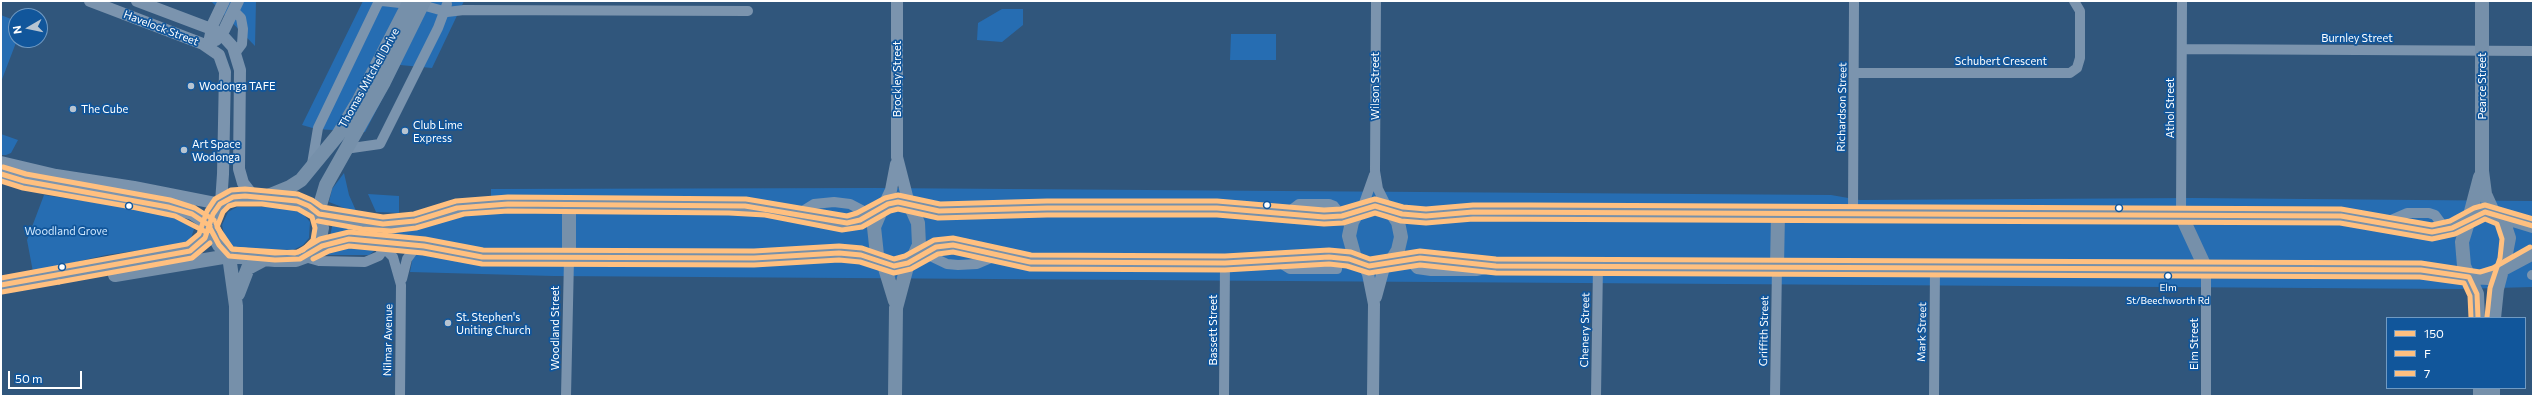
<!DOCTYPE html>
<html>
<head>
<meta charset="utf-8">
<style>
  body { margin:0 }
  #map { position:relative; width:2534px; height:397px; overflow:hidden; background:#30567c; font-family:Commissioner,sans-serif }
  canvas { display:block }
  .frame { position:absolute; inset:0; border:2px solid #fff; pointer-events:none }
  .legend { position:absolute; left:2386px; top:317px; width:140px; height:72px; box-sizing:border-box; background:#11569b; border:1px solid #709ac3; margin:0; padding:5px 7px; list-style:none; font-size:12px; color:#fff }
  .legend li { display:flex; align-items:center; gap:8px; height:20px }
  .legend b { width:20px; border:1px solid #709ac3 }
  .north { position:absolute; left:8px; top:8px; width:40px; height:40px; box-sizing:border-box; background:#11569b; border:1px solid #709ac3; border-radius:50%; rotate:261deg; font-size:11px; font-weight:700; line-height:16px; text-align:center; color:#fff }
  .north::after { content:''; display:block; margin:auto; width:14px; height:18px; background:#b7c4d1; clip-path:polygon(50% 0,100% 100%,50% 72%,0 100%) }
  .scale { position:absolute; left:8px; top:371px; width:74px; height:18px; box-sizing:border-box; border:2px solid #fff; border-top:0; padding-left:5px; font-size:12px; line-height:14px; white-space:nowrap; color:#fff; -webkit-text-stroke:3px #11569b; paint-order:stroke }
</style>
</head>
<body>
<div id="map">
<canvas width="2534" height="397"></canvas>
<div class="frame"></div>
<ul class="legend">
<li><b style="height:5px;background:#ffc080"></b>150</li>
<li><b style="height:5px;background:#ffc080"></b>F</li>
<li><b style="height:5px;background:#ffc080"></b>7</li>
</ul>
<div class="north">N</div>
<div class="scale">50 m</div>
</div>
<script>
const c = document.querySelector('canvas').getContext('2d');
c.lineJoin = 'round';
function fillPath(path, color) { c.fillStyle = color; c.fill(path, 'evenodd'); }
const shape = rows => new Path2D(rows.map(r => 'M' + r).join(''));
function stroke(path, color, width, dash) { c.strokeStyle = color; c.lineWidth = width; c.lineCap = dash ? 'butt' : 'round'; c.setLineDash(dash || []); c.stroke(path); }
function write(font, color, halo, rows, align = 'center') {
  c.font = font + ' Commissioner,sans-serif'; c.lineWidth = 3.5; c.setLineDash([]); c.textBaseline = 'middle'; c.strokeStyle = halo; c.fillStyle = color; for (const [text, x, y, turn = 0] of rows) {
    c.save(); c.translate(x, y); c.rotate((+turn || 0) * Math.PI / 180); c.textAlign = isNaN(turn) ? turn : align; if (halo) c.strokeText(text, 0, 0); c.fillText(text, 0, 0); c.restore();
  }
}
const green = shape([
  [211,1,256,1,255,46],
  [363,1,464,1,432,68,400,65,365,132,316,129,302,125],
  [1002,9,1023,9,1023,25,1002,42,977,40,978,23],
  [1,15,16,21,17,40,1,82],
  [1231,34,1276,34,1276,60,1230,60],
  [1,134,18,140,11,153,6,155,1,155],
  [344,173,349,195,357,213,329,202,332,189],
  [875,188,1831,195,1860,200,2193,198,2533,201,2533,287,2459,289,553,276,410,272,416,239,330,237,333,221,447,215,491,210,491,189],
  [368,194,399,196,399,213,376,212],
  [44,195,167,213,191,222,194,229,191,238,184,244,106,255,33,272,27,240],
  [237,207,291,207,300,210,310,222,309,238,303,245,293,250,235,248,225,239,222,225,228,212],
  [349,246,378,248,369,255,321,255,333,249]
]);
const minor = shape([
  [382,1,409,4],
  [1376,1,1375,171,1378,189,1388,209],
  [422,5,447,12,464,10,748,11],
  [234,11,241,18,243,29,242,44,236,52],
  [2182,49,2533,51],
  [1855,73,2070,73,2077,68,2080,58,2080,11,2074,1],
  [345,149,380,144,438,28,447,4],
  [312,164,318,128,379,1],
  [1362,209,1374,175],
  [1853,213,1854,1],
  [798,214,814,204,834,202,850,204,871,215],
  [1286,214,1299,204,1329,204,1334,206,1342,216],
  [2181,215,2182,1],
  [2384,223,2407,213,2429,213,2435,215,2446,230],
  [378,242,393,257,401,285,400,396],
  [924,253,947,264,958,265,977,264,998,255],
  [305,257,319,261,365,262,379,256,388,243],
  [1404,259,1410,261,1417,269,1431,271,1476,271,1490,268],
  [1279,262,1290,269,1337,269,1339,258],
  [2532,275,2533,275],
  [402,279,407,259,417,245],
  [566,396,569,259],
  [1224,396,1225,263],
  [1596,396,1598,265],
  [1775,396,1777,266],
  [1934,396,1935,268],
  [2206,396,2206,269]
]);
const tertiary = shape([
  [90,1,203,44,219,55,225,72,223,174,221,203],
  [137,1,214,30,223,36,233,47,240,70,239,169,243,183,253,196],
  [897,1,897,157,909,204],
  [210,38,213,24,224,1],
  [216,40,224,30,238,1],
  [1,162,56,175,134,187,220,204],
  [1,174,24,181,168,207,192,214,210,226],
  [883,207,891,190,896,164],
  [1364,265,1368,274,1374,304,1373,396],
  [1376,297,1385,264]
]);
const secondary = shape([
  [2482,1,2482,171,2485,194,2494,214],
  [268,196,290,187,301,180,338,135,359,100,410,1],
  [1372,206,1385,207,1392,213,1398,222,1401,237,1398,250,1392,260,1382,265,1369,266,1362,265,1355,258,1349,236,1352,222,1357,213,1372,206],
  [882,208,874,227,877,255,884,265,899,266,912,260,919,245,918,223,910,205],
  [1390,211,1426,216,1473,212,1530,212,2341,216,2432,232,2452,228,2477,214,2485,212,2494,214,2503,220,2509,238,2503,269,2488,278,2469,277,2464,266,2462,242,2469,219],
  [318,212,326,185,384,82,424,1],
  [319,214,383,224,415,221,457,208,508,204,745,206,766,208,842,223,860,220,888,204,898,202,939,211,1047,208,1217,208,1324,217,1360,211],
  [2181,215,2206,269],
  [2497,215,2533,226],
  [2469,219,2480,177],
  [310,253,326,244,349,239,424,246,482,257,569,259,754,258,839,253,861,255,880,261],
  [229,256,236,306,236,396],
  [569,259,569,204],
  [912,260,936,247,953,245,1030,262,1225,263,1329,257,1349,259,1362,265],
  [1387,263,1420,258,1496,266,2421,270,2468,276],
  [884,265,895,301],
  [1777,266,1778,214],
  [2503,269,2533,253],
  [115,275,229,256],
  [2469,277,2477,294,2478,318],
  [1,285,190,251,205,238,217,208,225,200,235,197,262,197,300,202,318,212,322,228,319,243,307,256,296,260,275,260,229,256,219,245,210,228],
  [238,294,248,268,263,260],
  [2494,318,2497,289,2502,270],
  [2480,388,2480,396],
  [895,396,896,308,908,263],
  [2493,396,2493,388]
]);
const bus1 = shape([
  [1,174,24,181,168,207,192,214,210,226],
  [210,228,219,245,229,256,275,260,300,259,322,246,349,239,424,246,482,257,754,258,839,253,861,255,894,266,908,263,936,247,953,245,1030,262,1225,263,1329,257,1349,259,1369,266,1420,258,1496,266,2421,270,2469,277,2477,294,2478,318],
  [1,285,190,251,205,238,213,214,220,204,233,197,245,196,297,201,309,206,319,214,383,224,415,221,457,208,508,204,745,206,847,223,860,220,888,204,898,202,939,211,1047,208,1217,208,1324,217,1342,216,1375,206,1402,214,1426,216,1473,212,2341,216,2432,232,2452,228,2485,212,2533,226]
]);
const bus2 = shape([
  [236,204,262,204,298,209,312,217,315,228,313,240,303,250,295,253,232,249,217,227,223,212,229,206,236,204],
  [132,207,175,216,206,232],
  [318,221,362,229,391,231,416,228,464,214,508,211,729,213,765,215,842,230,862,227,890,211,898,209,938,218,1047,215,1217,215,1324,224,1343,223,1375,213,1401,221,1426,223,1473,219,2340,223,2432,239,2455,234,2485,219,2497,224,2502,239,2500,258,2490,288,2487,317],
  [313,259,329,251,349,246,423,253,482,264,754,265,839,260,860,262,894,273,911,269,938,254,953,252,1030,269,1225,270,1329,264,1347,266,1369,273,1420,265,1496,273,2420,277,2464,283,2470,296,2471,318],
  [59,282,192,258,210,243]
]);
const bus3 = shape([
  [3,167,26,174,170,200,195,208,214,220],
  [216,223,222,237,232,249,275,253,298,252,320,239,349,232,425,239,483,250,754,251,839,246,862,248,894,259,905,256,934,240,953,238,1031,255,1225,256,1329,250,1351,252,1370,259,1420,251,1496,259,2421,263,2480,272,2493,268,2530,247],
  [1,278,187,244,199,234,207,211,215,199,231,190,245,189,298,194,312,200,322,207,383,217,414,214,456,201,508,197,746,199,847,216,857,213,885,198,898,195,940,204,1047,201,1217,201,1324,210,1341,209,1375,199,1403,207,1426,209,1473,205,1530,205,2341,209,2432,225,2450,221,2474,208,2485,205,2533,219]
]);
const bus4 = shape([
  [1,181,23,188,132,207],
  [2,292,59,282]
]);
const markers = [
  [191,86,4,"#b7c4d1"],
  [73,109,4,"#b7c4d1"],
  [405,131,4,"#b7c4d1"],
  [184,150,4,"#b7c4d1"],
  [1267,205,3.5,"#fff"],
  [129,206,3.5,"#fff"],
  [2119,208,3.5,"#fff"],
  [62,267,3.5,"#fff"],
  [2168,276,3.5,"#fff"],
  [448,323,4,"#b7c4d1"]
];
const busNames = [
  ["Elm",2168,288],
  ["St/Beechworth Rd",2168,301]
];
const streetNames = [
  ["Havelock Street",161,28,21],
  ["Burnley Street",2357,38],
  ["Schubert Crescent",2001,61],
  ["Thomas Mitchell Drive",369,78,-61],
  ["Brockley Street",897,79,-90],
  ["Wilson Street",1375,86,-90],
  ["Pearce Street",2482,86,-90],
  ["Richardson Street",1842,107,-89],
  ["Athol Street",2170,108,-90],
  ["Woodland Street",555,328,-90],
  ["Bassett Street",1213,330,-90],
  ["Chenery Street",1585,330,-89],
  ["Griffith Street",1764,331,-89],
  ["Mark Street",1922,332,-89],
  ["Nilmar Avenue",388,340,-89],
  ["Elm Street",2194,344,-90]
];
const poiNames = [
  ["Wodonga TAFE",199,86],
  ["The Cube",81,109],
  ["Club Lime",413,125],
  ["Express",413,138],
  ["Art Space",192,144],
  ["Wodonga",192,157],
  ["St. Stephen's",456,317],
  ["Uniting Church",456,330]
];
const parkNames = [
  ["Woodland Grove",66,231]
];
fillPath(green, '#266db2');
stroke(minor, '#7b94ae', 10);
stroke(tertiary, '#7b94ae', 12);
stroke(secondary, '#7690aa', 14);
stroke(bus1, '#ffc080', 5);
stroke(bus2, '#ffc080', 5);
stroke(bus3, '#ffc080', 5);
stroke(bus4, '#ffc080', 5);
for (const [x, y, r, color] of markers) { const dot = new Path2D(); dot.arc(x, y, r, 0, 2 * Math.PI); c.fillStyle = color; c.fill(dot); stroke(dot, '#11569b', 1.5); }
write('10px', '#fff', '#11569b', busNames);
write('11px', '#fff', '#11569b', streetNames);
write('11px', '#fff', '#11569b', poiNames, 'left');
write('11px', '#cee7fe', '#11569b', parkNames);
</script>
</body>
</html>
